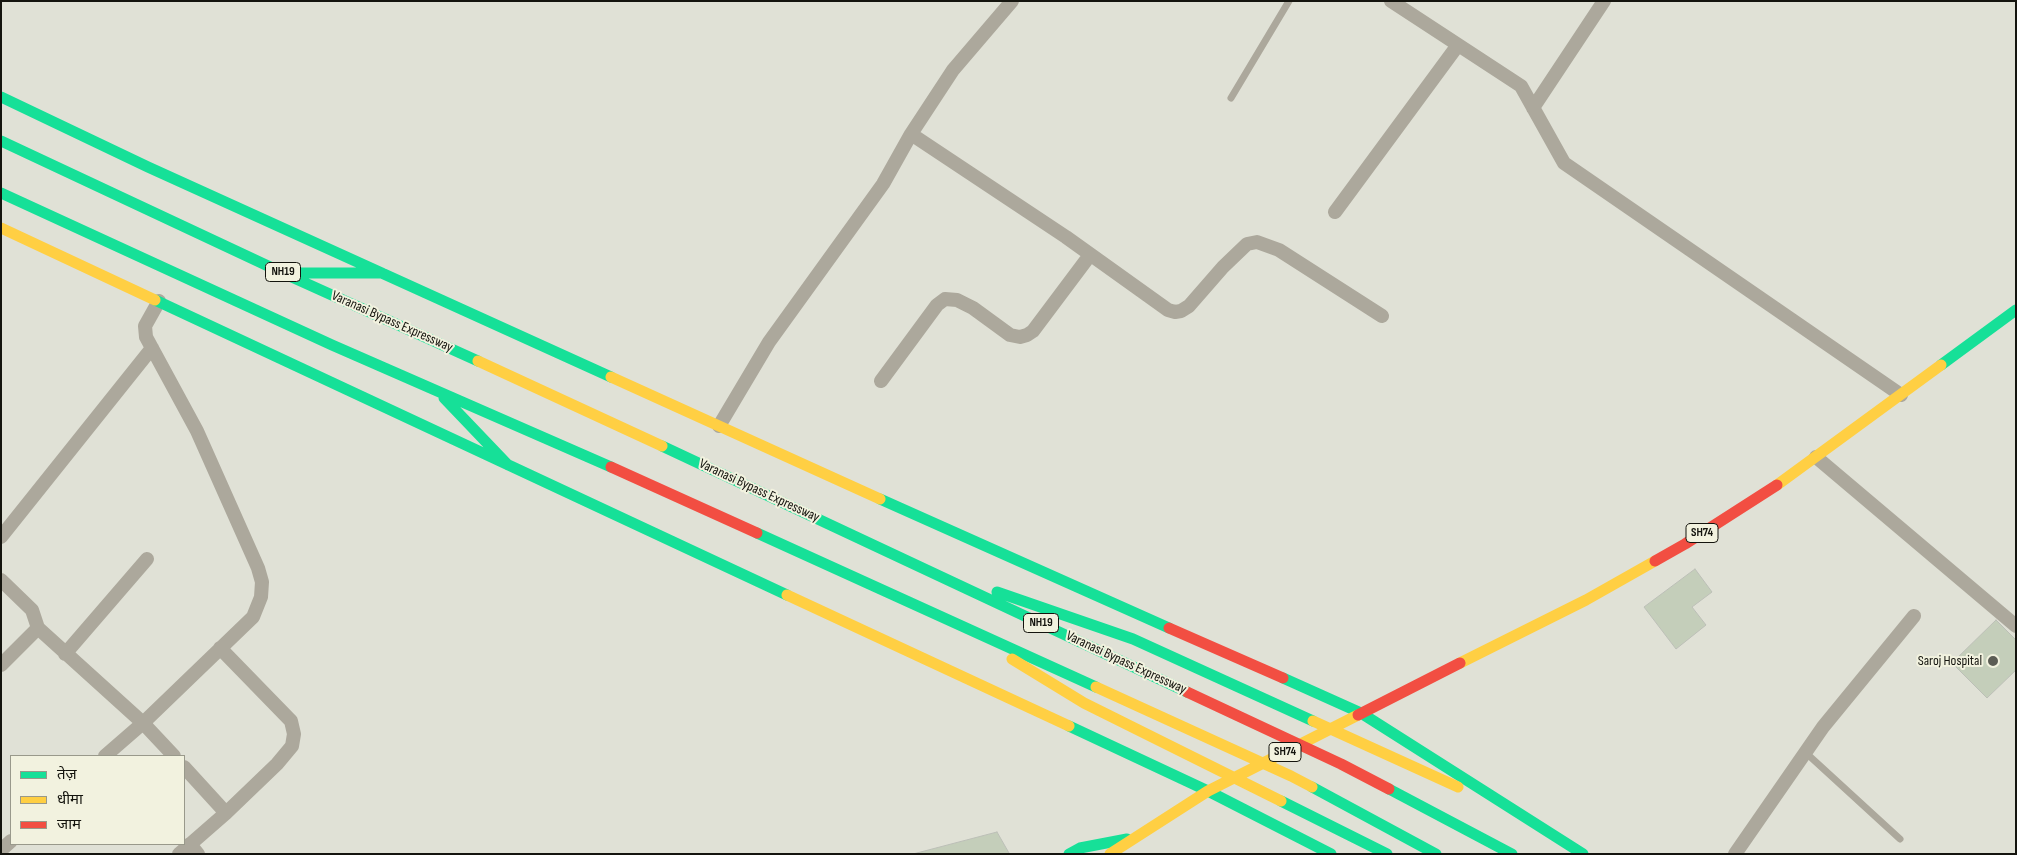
<!DOCTYPE html>
<html>
<head>
<meta charset="utf-8">
<style>
  body { margin:0 }
  #map { position:relative; width:2017px; height:855px; overflow:hidden; background:#e0e1d6; font-family:"Sofia Sans Condensed","Noto Sans Devanagari",sans-serif }
  canvas { display:block }
  .frame { position:absolute; inset:0; border:2px solid #14140e; pointer-events:none }
  .legend { position:absolute; left:10px; top:755px; width:175px; height:90px; box-sizing:border-box; background:#f2f2df; border:1px solid #99998b; margin:0; padding:6px 9px; list-style:none; font-size:15px; color:#14140e }
  .legend li { display:flex; align-items:center; gap:10px; height:25px }
  .legend b { width:25px; border:1px solid #99998b }
</style>
</head>
<body>
<div id="map">
<canvas width="2017" height="855"></canvas>
<div class="frame"></div>
<ul class="legend">
<li><b style="height:6px;background:#16e098"></b>तेज़</li>
<li><b style="height:6px;background:#ffcf43"></b>धीमा</li>
<li><b style="height:6px;background:#f24e42"></b>जाम</li>
</ul>
</div>
<script>
const c = document.querySelector('canvas').getContext('2d');
c.lineJoin = 'round';
function fillPath(path, color) { c.fillStyle = color; c.fill(path, 'evenodd'); }
const shape = rows => new Path2D(rows.map(r => 'M' + r).join(''));
function stroke(path, color, width, dash) { c.strokeStyle = color; c.lineWidth = width; c.lineCap = dash ? 'butt' : 'round'; c.setLineDash(dash || []); c.stroke(path); }
function write(font, color, halo, rows, align = 'center') {
  c.font = font + ' "Sofia Sans Condensed",sans-serif'; c.lineWidth = 4; c.setLineDash([]); c.textBaseline = 'middle'; c.strokeStyle = halo; c.fillStyle = color; for (const [text, x, y, turn = 0] of rows) {
    c.save(); c.translate(x, y); c.rotate((+turn || 0) * Math.PI / 180); c.textAlign = isNaN(turn) ? turn : align; if (halo) c.strokeText(text, 0, 0); c.fillText(text, 0, 0); c.restore();
  }
}
const building = shape([
  [1695,569,1712,592,1692,607,1706,625,1676,649,1644,607,1695,569],
  [1996,620,2016,640,2016,670,1987,698,1952,663,1996,620],
  [997,832,1009,853,1008,854,913,854,997,832]
]);
const lane = shape([
  [1231,98,1289,1],
  [1805,752,1900,839]
]);
const street = shape([
  [1391,1,1521,86,1564,163,1901,395],
  [1533,108,1604,1],
  [911,134,1066,237,1168,310,1175,312,1181,311,1189,306,1223,267,1247,244,1257,242,1279,250,1382,316],
  [1335,212,1458,45],
  [881,381,937,305,945,299,957,300,973,308,1010,335,1020,337,1027,335,1033,331,1090,255],
  [719,426,769,342,883,184,911,134,953,70,1012,1],
  [1816,457,2016,626],
  [1,537,152,348],
  [1,580,32,610,38,628,143,723,174,756],
  [65,654,147,559],
  [1,665,38,628],
  [105,756,143,723,253,617,261,597,262,582,258,568,197,431,146,337,145,326,159,301],
  [184,767,226,813],
  [190,844,198,854],
  [1,850,11,841],
  [179,854,226,813,277,764,292,746,294,734,291,721,220,648],
  [1735,854,1823,727,1914,616]
]);
const fast = shape([
  [1,97,148,167,611,377],
  [1,141,283,273,478,361],
  [1,193,332,345,611,467],
  [293,273,382,273],
  [155,300,787,595],
  [1941,365,2016,310],
  [444,398,508,465],
  [662,446,1187,692],
  [880,499,1169,628],
  [757,533,1096,687],
  [997,592,1133,639,1313,721],
  [1283,678,1361,713,1583,854],
  [1069,726,1208,791,1331,854],
  [1312,787,1436,854],
  [1389,789,1512,854],
  [1281,801,1387,854],
  [1069,854,1080,848,1127,839]
]);
const slow = shape([
  [1,228,155,300],
  [478,361,662,446],
  [611,377,880,499],
  [1777,485,1941,365],
  [787,595,1069,726],
  [1012,659,1084,703,1281,801],
  [1460,663,1586,600,1655,561],
  [1096,687,1291,776,1312,787],
  [1313,721,1458,787],
  [1110,854,1208,791,1358,715]
]);
const jam = shape([
  [611,467,757,533],
  [1655,561,1685,544,1777,485],
  [1169,628,1283,678],
  [1187,692,1341,764,1389,789],
  [1358,715,1460,663]
]);
const markers = [
  [1993,661,6,"#5b5c54"]
];
const shields = [
  [283,272,35],
  [1702,533,32],
  [1041,623,35],
  [1285,752,32]
];
const shieldNames = [
  ["NH19",283,272],
  ["SH74",1702,533],
  ["NH19",1041,623],
  ["SH74",1285,752]
];
const streetNames = [
  ["Varanasi Bypass Expressway",392,322,24],
  ["Varanasi Bypass Expressway",759,491,25],
  ["Varanasi Bypass Expressway",1126,663,25]
];
const poiNames = [
  ["Saroj Hospital",1982,661]
];
fillPath(building, '#c4ceba');
stroke(building, '#bcbfb7', 1);
stroke(lane, '#aca89c', 7);
stroke(street, '#aca89c', 14);
stroke(fast, '#16e098', 11);
stroke(slow, '#ffcf43', 11);
stroke(jam, '#f24e42', 11);
for (const [x, y, r, color] of markers) { const dot = new Path2D(); dot.arc(x, y, r, 0, 2 * Math.PI); c.fillStyle = color; c.fill(dot); stroke(dot, '#f2f2df', 2); }
for (const [x, y, w] of shields) { const box = new Path2D(); box.roundRect(x - w / 2, y - 9.5, w, 19, 4); c.fillStyle = '#f2f2df'; c.fill(box); stroke(box, '#14140e', 1); }
write('bold 12px', '#14140e', null, shieldNames);
write('14px', '#14140e', '#f2f2df', streetNames);
write('14px', '#14140e', '#f2f2df', poiNames, 'right');
</script>
</body>
</html>
